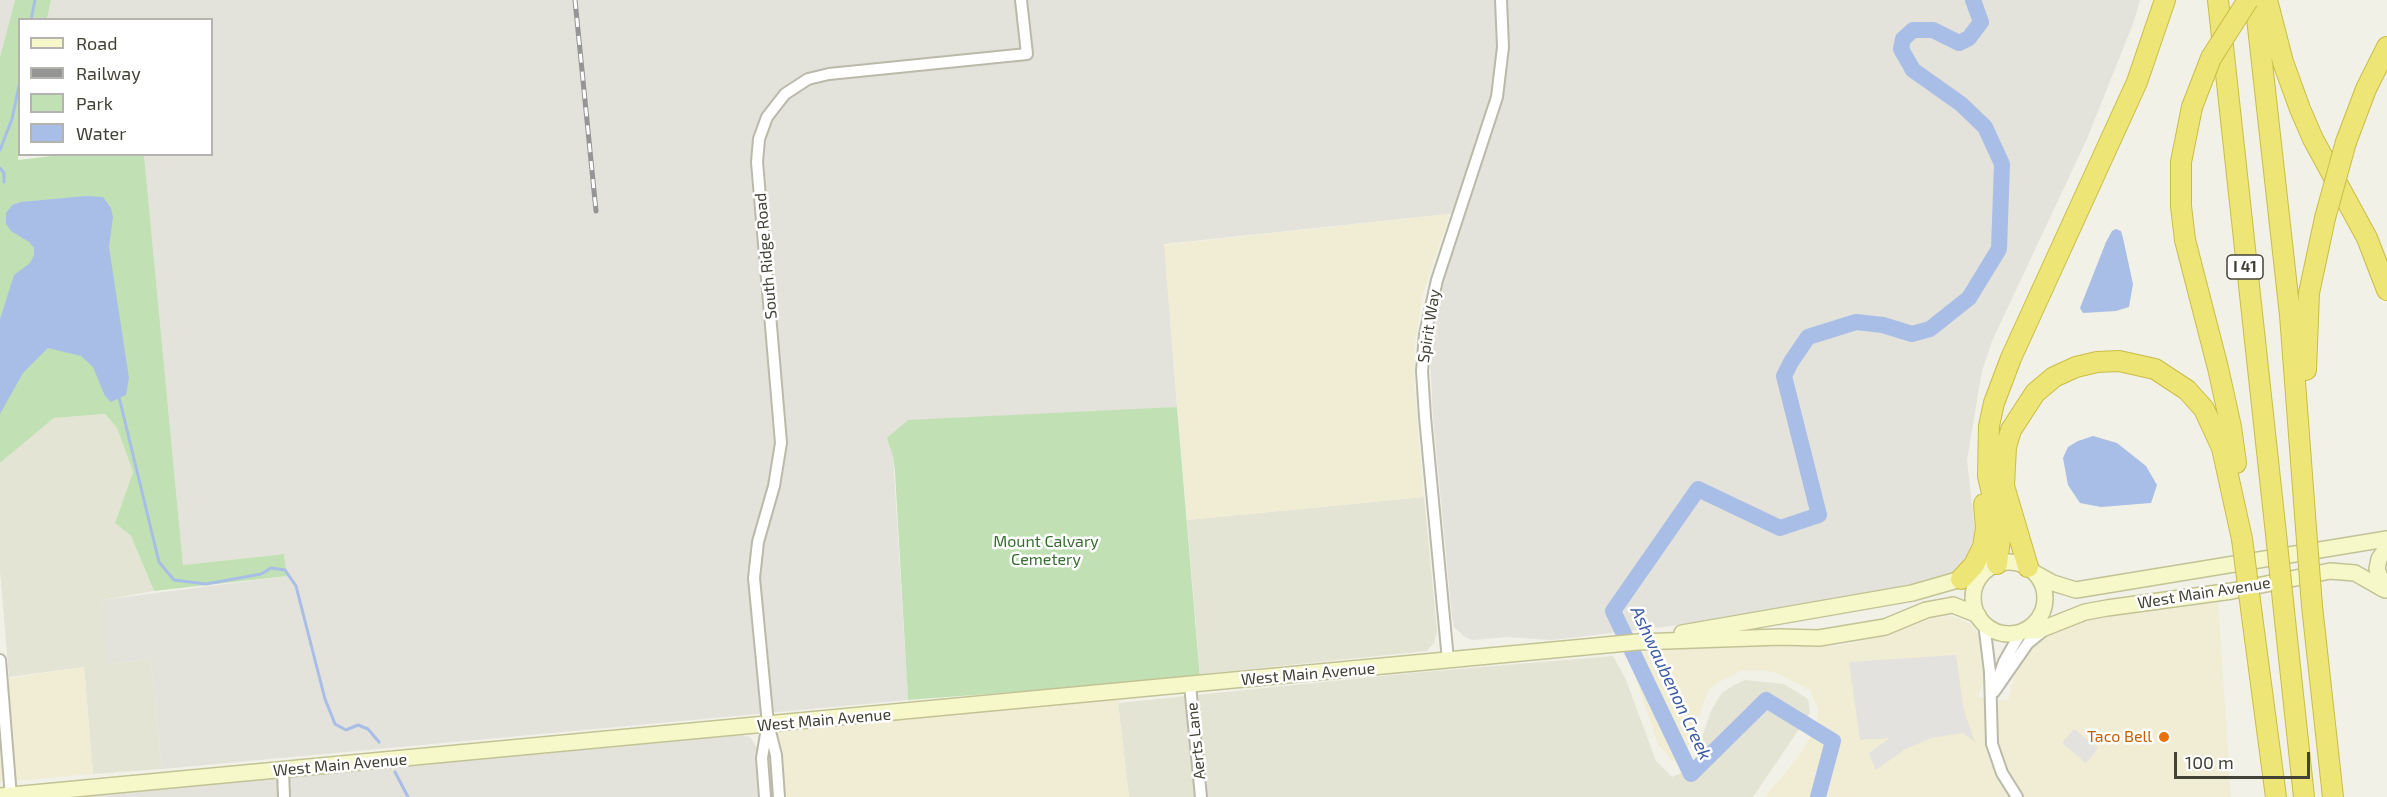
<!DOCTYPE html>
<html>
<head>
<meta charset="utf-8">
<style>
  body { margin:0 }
  #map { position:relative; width:2387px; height:797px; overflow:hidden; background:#f1f1e7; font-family:"Exo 2",sans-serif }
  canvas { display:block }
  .legend { position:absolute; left:18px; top:18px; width:195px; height:138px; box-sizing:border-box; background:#fff; border:2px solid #b4b3af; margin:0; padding:8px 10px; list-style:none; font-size:18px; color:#434236 }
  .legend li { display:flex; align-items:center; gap:12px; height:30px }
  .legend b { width:30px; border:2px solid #b4b3af }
  .scale { position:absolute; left:2174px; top:752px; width:136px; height:27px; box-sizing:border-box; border:3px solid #434236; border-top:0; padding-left:8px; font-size:18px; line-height:21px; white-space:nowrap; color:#434236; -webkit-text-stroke:4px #fff; paint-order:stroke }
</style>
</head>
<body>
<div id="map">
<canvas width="2387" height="797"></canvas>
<ul class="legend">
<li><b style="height:8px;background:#f7f8ca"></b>Road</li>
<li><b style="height:8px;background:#959595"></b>Railway</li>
<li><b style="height:16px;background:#c1e1b4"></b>Park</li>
<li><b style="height:16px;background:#a9bee7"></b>Water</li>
</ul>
<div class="scale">100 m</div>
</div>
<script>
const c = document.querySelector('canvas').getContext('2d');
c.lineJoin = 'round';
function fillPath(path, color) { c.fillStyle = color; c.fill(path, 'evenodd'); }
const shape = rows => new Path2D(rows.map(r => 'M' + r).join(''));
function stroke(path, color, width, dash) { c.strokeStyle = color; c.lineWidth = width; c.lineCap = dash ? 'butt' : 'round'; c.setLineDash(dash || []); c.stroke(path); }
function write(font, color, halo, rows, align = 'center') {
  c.font = font + ' "Exo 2",sans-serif'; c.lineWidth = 5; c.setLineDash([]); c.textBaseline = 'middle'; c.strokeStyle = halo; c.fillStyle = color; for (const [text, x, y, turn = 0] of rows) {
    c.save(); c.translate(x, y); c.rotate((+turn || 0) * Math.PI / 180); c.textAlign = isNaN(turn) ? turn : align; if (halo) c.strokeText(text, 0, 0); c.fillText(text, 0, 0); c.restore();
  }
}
const residential = shape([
  [105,414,117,428,133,472,115,523,131,536,154,591,102,600,108,664,151,659,162,769,93,774,84,667,9,677,0,571,0,463,54,418],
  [1424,497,1437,631,1434,643,1427,651,1200,674,1187,520],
  [1613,656,1626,680,1656,761,1672,777,1684,772,1695,758,1711,711,1722,693,1734,685,1745,680,1784,684,1808,699,1810,713,1753,797,1129,797,1118,703,1412,673]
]);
const commercial = shape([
  [1450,214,1423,293,1415,343,1414,384,1424,497,1187,520,1164,245],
  [2218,600,2231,797,1765,797,1795,761,1817,727,1818,709,1810,690,1776,673,1764,670,1741,671,1721,681,1709,689,1686,752,1679,761,1672,761,1658,744,1637,682,1631,653,1724,644,1838,646,1877,637,1930,618,1953,616,1970,624,1980,636,1985,655,1986,676,1978,697,2008,701,2015,673,2024,653,2034,642,2054,631,2097,617],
  [84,667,93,774,0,782,0,680],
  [1127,691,1118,703,1129,797,779,797,768,724]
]);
const industrial = shape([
  [0,0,15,0,0,57],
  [51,0,2140,0,2134,21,2086,141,1992,341,1982,371,1967,460,1975,533,1964,570,1955,574,1901,589,1705,622,1552,640,1506,637,1473,640,1465,637,1454,627,1452,617,1433,417,1430,358,1439,294,1466,212,1164,244,1177,407,896,430,893,456,908,700,162,769,151,659,107,664,102,600,287,576,284,554,183,565,144,155,212,154,212,20,47,20],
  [742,735,750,737,758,749,762,797,77,797]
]);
const green = shape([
  [15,0,51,0,47,19,20,20,18,160,69,154,144,155,183,565,284,554,287,576,154,591,131,536,115,523,133,472,117,428,105,414,54,418,0,463,0,57],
  [1177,407,1200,678,908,700,895,472,893,456,887,438,908,420]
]);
const parking = shape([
  [1956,655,1964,711,1975,742,1963,733,1931,738,1904,750,1876,770,1869,753,1890,738,1860,740,1849,662],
  [2074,729,2098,748,2086,763,2062,743]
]);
const water = shape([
  [85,196,103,197,111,208,113,217,109,247,129,378,126,395,111,402,105,396,93,367,81,356,48,348,23,373,0,414,0,319,14,275,30,263,34,255,34,248,29,242,11,231,6,224,6,213,12,205,21,202],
  [2116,229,2121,231,2123,238,2133,284,2129,307,2116,311,2083,313,2080,308,2106,242,2112,231],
  [2093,436,2117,443,2146,466,2157,485,2151,503,2101,507,2080,503,2068,485,2063,458,2068,447,2078,441]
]);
const stream = shape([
  [31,20,35,0],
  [0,150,12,119,20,81],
  [0,168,4,173,4,182],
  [119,397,159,562,174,580,206,584,261,574,271,568,285,570,296,586,325,699,335,724,346,730,358,725,368,729,379,742],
  [395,772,408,797]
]);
const river = shape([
  [1818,797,1833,741,1766,700,1691,774,1613,611,1698,489,1780,528,1819,515,1784,376,1791,362,1808,337,1856,322,1883,325,1912,334,1930,329,1969,298,1999,249,2002,164,1985,127,1961,104,1913,70,1901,49,1903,39,1913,30,1933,30,1959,43,1969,38,1981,22,1973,0]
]);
const street = shape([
  [1984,623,1990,672,1992,744,2002,773,2017,797],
  [0,660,11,797],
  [1448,660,1425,417,1422,371,1425,334,1437,280,1497,97,1503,47,1501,0],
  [1996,684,2004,662,2021,632],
  [1190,685,1201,797],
  [1994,692,2028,643,2044,630],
  [283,770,284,797],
  [765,797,762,758,767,728],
  [779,797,776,755,768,724,754,578,758,542,774,486,781,443,757,162,759,139,767,117,785,94,808,79,829,74,1027,54,1021,0]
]);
const secondary = shape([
  '1973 598a36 36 0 1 1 72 0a36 36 0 1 1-72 0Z',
  [2035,573,2053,583,2076,590,2387,539],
  [2385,590,2377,569,2379,559,2387,547],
  [2023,631,2037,631,2085,612,2107,608,2232,591,2330,571,2355,573,2383,589],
  [1682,633,1912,593,1961,579,1993,566],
  [0,796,1638,642,1780,637,1819,638,1885,627,1926,610,1953,605,1978,615]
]);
const highway = shape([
  [2218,0,2276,534],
  [2255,0,2290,315,2306,528],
  [2267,0,2283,62,2300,109,2313,139,2367,238,2387,290],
  [2192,107,2181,162,2181,206,2185,240,2218,368,2231,427,2236,463],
  [2346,142,2366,89,2387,47],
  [2306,370,2309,293,2325,218],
  [1997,564,2001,531,1988,476,1989,426,1994,403,2011,358,2137,82,2165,0],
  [2028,567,2004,486,2006,447,2011,430,2035,393,2054,377,2076,367,2097,362,2119,361,2155,369,2187,390,2204,409,2222,448,2242,539],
  [1961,579,1974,565,1983,547,1986,528,1984,504],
  [2312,606,2333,797],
  [2284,611,2304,797],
  [2252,616,2276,797]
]);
const rail = shape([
  [575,0,596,211]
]);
const highwayBridge = shape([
  [2192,107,2211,58,2248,0],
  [2325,218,2346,142],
  [2306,528,2312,606],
  [2276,534,2284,611],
  [2242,539,2252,616]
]);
const markers = [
  [2164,737,6,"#e8710a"]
];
const shields = [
  [2245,267,36]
];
const shieldNames = [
  ["I 41",2245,267]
];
const streetNames = [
  ["South Ridge Road",766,256,-95],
  ["Spirit Way",1429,326,-81],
  ["West Main Avenue",2204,593,-9],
  ["West Main Avenue",1308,674,-5],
  ["West Main Avenue",824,720,-5],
  ["Aerts Lane",1196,741,-96],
  ["West Main Avenue",340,765,-5]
];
const parkNames = [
  ["Mount Calvary",1046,542],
  ["Cemetery",1046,560]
];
const foodNames = [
  ["Taco Bell",2152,737]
];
const waterNames = [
  ["Ashwaubenon Creek",1671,683,65]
];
fillPath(residential, '#e4e4d5');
fillPath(commercial, '#f1ecd4');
fillPath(industrial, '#e3e2db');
fillPath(green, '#c1e1b4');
fillPath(parking, '#e3e2de');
fillPath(water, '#a9bee7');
stroke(stream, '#a9bee7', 3);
stroke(river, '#a9bee7', 16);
stroke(street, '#bbbaaa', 14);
stroke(secondary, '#c2c395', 18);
stroke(highway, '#cabd47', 22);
stroke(street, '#fff', 10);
stroke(secondary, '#f7f8ca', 15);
stroke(highway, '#ede576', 20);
stroke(rail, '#959595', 5);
stroke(rail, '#fff', 3, [9]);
stroke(highwayBridge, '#cabd47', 22, []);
stroke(highwayBridge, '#ede576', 20);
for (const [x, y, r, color] of markers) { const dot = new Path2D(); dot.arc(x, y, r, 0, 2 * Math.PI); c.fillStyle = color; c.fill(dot); stroke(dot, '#fff', 2); }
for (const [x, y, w] of shields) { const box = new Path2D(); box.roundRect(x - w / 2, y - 12, w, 24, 4.5); c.fillStyle = '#fff'; c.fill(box); stroke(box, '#434236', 1.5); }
write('bold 15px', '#434236', null, shieldNames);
write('16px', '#434236', '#fff', streetNames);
write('16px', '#386e31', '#fff', parkNames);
write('16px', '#c56008', '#fff', foodNames, 'right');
write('italic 18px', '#3d5ca2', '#fff', waterNames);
</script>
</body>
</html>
